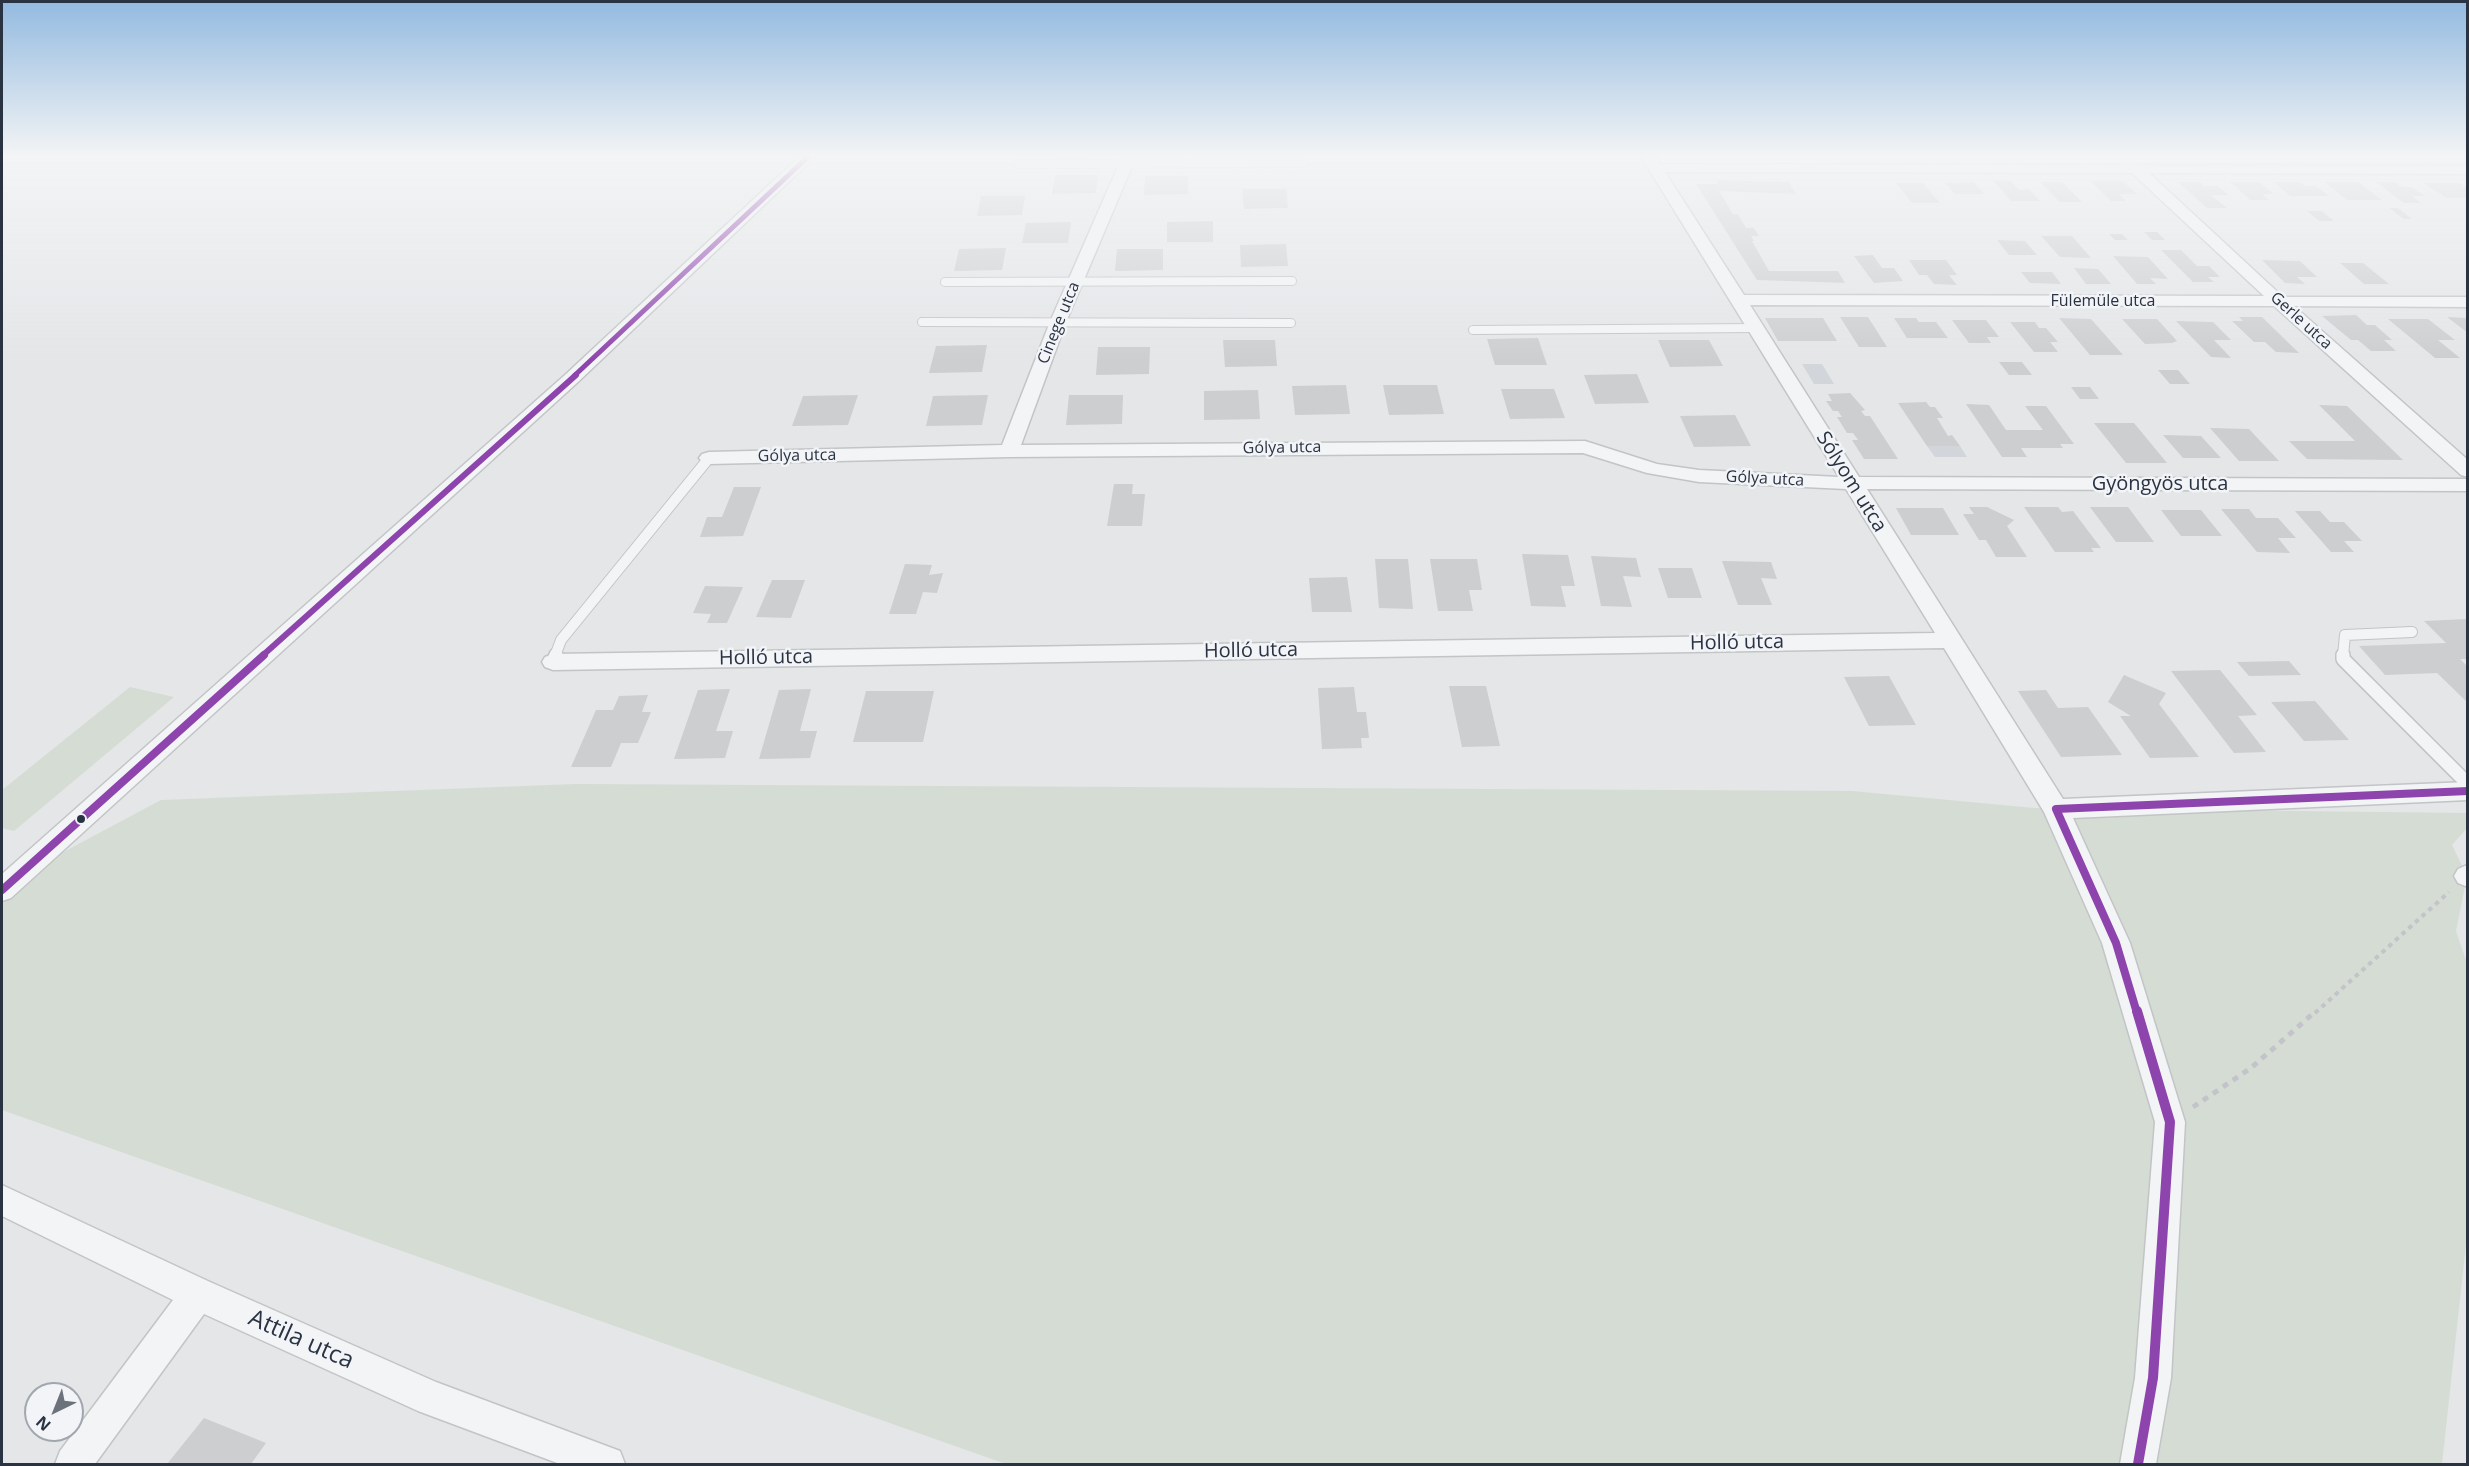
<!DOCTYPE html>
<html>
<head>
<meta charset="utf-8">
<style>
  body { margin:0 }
  #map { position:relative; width:2469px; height:1466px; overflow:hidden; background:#e4e6e8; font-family:"Open Sans",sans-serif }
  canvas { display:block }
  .frame { position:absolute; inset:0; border:3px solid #2a3342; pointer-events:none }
  .north { position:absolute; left:24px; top:1382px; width:60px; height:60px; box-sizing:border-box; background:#f2f4f8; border:2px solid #a2a7af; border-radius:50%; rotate:223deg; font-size:16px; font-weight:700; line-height:24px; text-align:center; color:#2a3342 }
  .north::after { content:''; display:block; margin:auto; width:21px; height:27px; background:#6b727c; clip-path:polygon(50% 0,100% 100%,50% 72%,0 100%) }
</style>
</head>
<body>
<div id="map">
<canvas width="2469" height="1466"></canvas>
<div class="frame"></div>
<div class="north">N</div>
</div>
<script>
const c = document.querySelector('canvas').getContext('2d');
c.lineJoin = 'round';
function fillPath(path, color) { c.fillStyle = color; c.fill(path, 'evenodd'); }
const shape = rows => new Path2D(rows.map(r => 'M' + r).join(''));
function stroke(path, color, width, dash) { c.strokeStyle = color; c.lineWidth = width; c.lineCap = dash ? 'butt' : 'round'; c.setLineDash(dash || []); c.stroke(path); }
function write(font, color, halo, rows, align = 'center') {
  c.font = font + ' "Open Sans",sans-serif'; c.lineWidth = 5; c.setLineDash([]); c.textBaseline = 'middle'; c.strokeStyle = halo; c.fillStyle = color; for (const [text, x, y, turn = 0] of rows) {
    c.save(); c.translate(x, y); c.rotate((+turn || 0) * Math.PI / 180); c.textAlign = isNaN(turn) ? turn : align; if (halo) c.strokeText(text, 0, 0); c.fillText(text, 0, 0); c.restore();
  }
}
const built = shape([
  [1802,364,1822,364,1834,384,1814,384],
  [1927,446,1960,446,1967,457,1935,457]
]);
const green = shape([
  [130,687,174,697,14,831,2,828,2,790],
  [576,784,1852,791,2034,808,2467,813,2467,828,2452,845,2467,876,2456,931,2468,966,2468,1226,2442,1464,1006,1464,2,1110,2,904,41,864,161,800]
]);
const building = shape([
  [1055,175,1098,175,1096,193,1052,194],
  [1145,176,1188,176,1188,194,1144,195],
  [1717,180,1789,182,1796,194,1719,191,1733,214,1738,214,1746,228,1754,228,1759,236,1751,236,1754,241,1752,241,1769,271,1838,271,1845,283,1757,280,1696,184,1718,184],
  [1993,181,2011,181,2019,190,2029,189,2040,201,2011,201],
  [2090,181,2123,181,2137,194,2119,194,2126,201,2111,201],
  [1974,182,1984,194,1955,194,1945,183],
  [2040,182,2062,182,2082,202,2060,202],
  [2178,182,2200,182,2204,186,2218,186,2229,195,2211,195,2227,208,2207,208],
  [2230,182,2259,182,2274,194,2262,194,2269,200,2250,200],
  [2274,182,2299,182,2305,186,2316,186,2329,196,2290,196],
  [2325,182,2358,182,2382,200,2347,200],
  [2376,182,2395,182,2402,187,2412,187,2425,196,2412,196,2421,203,2404,203],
  [1896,183,1923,183,1940,203,1912,203],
  [2424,183,2460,183,2468,188,2468,198,2446,198],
  [1242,189,1286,189,1288,208,1244,209],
  [981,196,1025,196,1022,215,977,216],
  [2389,208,2398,208,2412,219,2404,219],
  [2307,211,2322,211,2334,221,2319,221],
  [1213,221,1213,242,1167,242,1167,222],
  [1071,222,1068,243,1022,243,1026,223],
  [2144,232,2157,232,2165,240,2152,240],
  [2109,234,2122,234,2128,240,2115,240],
  [2041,236,2072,236,2091,258,2060,257],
  [1997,240,2025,241,2037,255,2009,255],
  [1286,244,1288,266,1241,267,1240,245],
  [1006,248,1002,270,954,271,959,249],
  [1117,249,1163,249,1163,270,1115,271],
  [2161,250,2181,250,2197,266,2209,266,2220,277,2208,277,2214,282,2193,282],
  [1873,255,1882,268,1894,268,1903,281,1874,283,1854,256],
  [2113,256,2148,257,2168,279,2150,278,2156,284,2137,284],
  [1909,260,1946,260,1957,275,1949,275,1957,285,1934,284,1927,275,1919,275],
  [2262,260,2300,261,2317,277,2297,277,2305,284,2285,283],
  [2340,263,2363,263,2389,284,2364,284],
  [2074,268,2098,269,2111,284,2086,284],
  [2021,272,2052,272,2061,284,2030,283],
  [2356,315,2367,325,2375,325,2392,340,2384,340,2396,351,2371,351,2358,340,2351,340,2322,316],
  [1840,317,1868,317,1887,347,1859,347],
  [2239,317,2262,317,2299,353,2276,352,2265,342,2254,342,2232,321,2243,321],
  [2447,317,2468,318,2468,333],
  [1765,318,1823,318,1837,341,1778,341],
  [1894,318,1916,318,1919,322,1936,322,1948,338,1907,338],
  [2059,318,2091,319,2123,355,2090,355],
  [2122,319,2157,319,2177,341,2172,343,2145,344],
  [2388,319,2428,319,2455,340,2438,340,2460,358,2435,358],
  [1952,320,1986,320,1999,337,1987,337,1991,343,1969,343],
  [2176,321,2213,322,2231,340,2214,340,2231,358,2211,357],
  [2010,322,2035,322,2039,328,2046,328,2058,342,2050,342,2058,352,2034,352],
  [1538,338,1547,365,1495,365,1487,339],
  [1223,340,1275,340,1277,366,1225,367],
  [1658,340,1709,340,1723,366,1670,367],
  [987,345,982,372,929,373,936,346],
  [1098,347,1150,347,1149,374,1096,375],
  [1999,362,2022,362,2032,375,2009,375],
  [2158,370,2178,370,2190,384,2170,384],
  [1637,374,1649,403,1595,404,1584,375],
  [1346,385,1350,414,1295,415,1292,386],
  [1383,385,1437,385,1444,414,1389,415],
  [2071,387,2090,387,2099,399,2080,399],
  [1501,389,1554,389,1565,418,1510,419],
  [1258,390,1260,419,1204,420,1204,391],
  [1850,393,1865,410,1861,411,1865,416,1870,416,1898,459,1864,459,1852,440,1858,440,1853,433,1847,433,1837,417,1842,417,1838,411,1833,411,1826,401,1832,401,1828,394],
  [858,395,848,425,792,426,803,396],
  [988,395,982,425,926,426,933,396],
  [1069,395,1123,395,1122,424,1066,425],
  [1926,402,1930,407,1935,407,1943,418,1937,418,1948,436,1952,435,1960,446,1927,446,1898,403],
  [1966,404,1989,405,2006,430,2043,430,2025,406,2046,406,2074,444,2060,444,2063,448,2021,448,2027,457,2002,457],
  [2319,405,2347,406,2403,460,2307,459,2289,441,2355,441],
  [1735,415,1751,446,1694,447,1680,416],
  [2094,423,2134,423,2167,463,2126,463],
  [2210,428,2249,429,2279,461,2239,461],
  [2163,435,2201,436,2221,458,2183,458],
  [1114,484,1133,484,1132,494,1145,494,1142,526,1107,526],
  [734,487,761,487,743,536,700,537,707,517,722,517],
  [1969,507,1987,507,2014,520,2007,526,2027,557,1996,557,1986,540,1979,540,1963,514,1974,514],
  [2024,507,2058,507,2062,512,2073,511,2101,548,2091,548,2094,552,2055,552],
  [2090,507,2128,507,2154,542,2116,542],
  [1896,508,1943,508,1959,535,1911,535],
  [2221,509,2249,509,2256,518,2278,518,2296,538,2278,538,2290,553,2257,552],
  [2161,510,2201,510,2222,536,2181,536],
  [2295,511,2320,511,2330,522,2344,522,2362,541,2344,541,2354,552,2331,552],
  [1522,554,1568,555,1575,586,1561,586,1566,607,1531,606],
  [1591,556,1636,558,1641,577,1623,576,1632,607,1601,606],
  [1375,559,1408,559,1413,609,1379,608],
  [1430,559,1477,559,1482,590,1469,590,1473,611,1438,611],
  [1722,561,1771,562,1777,579,1761,578,1772,605,1738,605],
  [905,564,932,565,929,575,943,573,937,593,923,592,916,614,889,614],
  [1658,568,1692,568,1702,598,1668,598],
  [1347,577,1352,612,1312,612,1309,578],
  [772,580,805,580,791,618,756,617],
  [705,586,743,587,727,623,707,623,711,614,693,613],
  [2468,619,2468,659,2460,659,2468,667,2468,703,2437,673,2385,675,2359,646,2446,643,2424,621],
  [2289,661,2301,675,2249,676,2237,662],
  [2220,670,2257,715,2238,716,2266,752,2234,753,2171,671],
  [2124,675,2166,693,2159,704,2199,757,2150,758,2120,716,2131,716,2108,702],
  [1889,676,1916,725,1869,726,1844,677],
  [1449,686,1486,686,1500,746,1462,747],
  [1354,687,1357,712,1366,712,1369,738,1361,738,1362,748,1322,749,1318,688],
  [730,689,716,731,733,731,725,758,674,759,698,690],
  [811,689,800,731,817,731,810,758,759,759,779,690],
  [2046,690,2058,708,2088,707,2122,755,2061,757,2018,691],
  [866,691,934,691,923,742,853,742],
  [648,695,642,712,651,712,638,743,621,743,611,767,571,767,596,710,613,710,619,696],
  [2315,701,2349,740,2304,741,2271,702],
  [204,1418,266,1443,251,1464,167,1464]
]);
const pathFar1 = shape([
  [2315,1013,2449,892]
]);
const path = shape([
  [2193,1107,2251,1068,2316,1011]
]);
const serviceFar2 = shape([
  [1018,164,1303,163],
  [945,282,1292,281],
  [922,322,1291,323],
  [1473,330,1757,328]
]);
const serviceFar1 = shape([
  [555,656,561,640,709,458],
  [2343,656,2345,635,2412,632]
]);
const service = shape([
  [2343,655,2343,659,2468,784],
  [553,662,556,655]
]);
const minor = shape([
  [801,155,817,155,578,382,11,898,2,901,2,874,566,374,801,155],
  [1640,155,1654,155,1660,164,2468,166,2468,174,2149,173,2283,297,2468,297,2468,307,2294,306,2468,460,2468,477,2461,475,2274,306,1750,305,1859,477,2468,479,2468,491,1867,489,2063,799,2468,782,2468,800,2073,818,2130,943,2185,1122,2171,1378,2156,1464,2120,1464,2135,1378,2155,1122,2102,943,2044,812,1944,648,553,670,545,667,542,662,545,657,553,654,1935,633,1846,489,1699,482,1647,473,1583,453,1009,457,709,464,702,462,699,458,702,454,709,452,1002,445,1050,322,1119,164,1126,160,1133,164,1066,322,1021,445,1585,441,1657,464,1699,470,1839,477,1640,155],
  [1665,172,2132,173,2264,296,1744,295,1665,172],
  [2467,865,2468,865,2468,887,2458,883,2454,876,2458,869,2467,865],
  [2,1185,210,1282,436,1382,620,1451,625,1464,560,1464,418,1411,204,1314,95,1464,55,1464,60,1451,173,1300,2,1216,2,1185]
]);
const bus1Far3 = shape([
  [574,376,810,155]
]);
const bus1Far2 = shape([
  [262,656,576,375]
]);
const bus1Far1 = shape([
  [2,890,264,655],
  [2137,1013,2116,943,2056,809,2468,791]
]);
const bus1 = shape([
  [2137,1011,2170,1122,2153,1378,2138,1464]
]);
const markers = [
  [81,819,5,"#2a3342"]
];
const farStreetnames = [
  ["Fülemüle utca",2103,301],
  ["Gerle utca",2301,321,42],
  ["Cinege utca",1059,323,-68],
  ["Gólya utca",1282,448,-1],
  ["Gólya utca",797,456,-1],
  ["Gólya utca",1765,479,3]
];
const streetNames = [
  ["Sólyom utca",1851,482,58],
  ["Gyöngyös utca",2160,484],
  ["Holló utca",1737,643,-1],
  ["Holló utca",1251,651,-1],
  ["Holló utca",766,658,-1]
];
const nearStreetnames = [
  ["Attila utca",301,1340,24]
];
fillPath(built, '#d2d6db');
fillPath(green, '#d5dcd4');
fillPath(building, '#ccced0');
stroke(serviceFar2, '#c2c4c6', 10);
stroke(serviceFar1, '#c2c4c6', 12);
stroke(service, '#c2c4c6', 16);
stroke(minor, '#c2c4c6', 3);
stroke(pathFar1, '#c3c4c9', 4, [4.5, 4.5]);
stroke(path, '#c3c4c9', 5, [6, 6]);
stroke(serviceFar2, '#f3f4f6', 8);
stroke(serviceFar1, '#f3f4f6', 10);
stroke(service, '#f3f4f6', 13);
fillPath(minor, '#f3f4f6');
stroke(bus1Far3, '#8e44ad', 5);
stroke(bus1Far2, '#8e44ad', 6);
stroke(bus1Far1, '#8e44ad', 8);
stroke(bus1, '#8e44ad', 10);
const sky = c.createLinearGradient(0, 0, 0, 361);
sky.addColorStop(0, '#93bae0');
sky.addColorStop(0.43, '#f3f4f5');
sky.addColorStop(1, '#f3f4f500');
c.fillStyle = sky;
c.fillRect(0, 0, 2469, 361);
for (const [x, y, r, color] of markers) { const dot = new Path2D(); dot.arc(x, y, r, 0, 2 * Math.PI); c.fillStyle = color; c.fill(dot); stroke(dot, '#f2f4f8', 2); }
write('16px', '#2a3342', '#f2f4f8', farStreetnames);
write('20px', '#2a3342', '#f2f4f8', streetNames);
write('24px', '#2a3342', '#f2f4f8', nearStreetnames);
</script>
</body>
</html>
